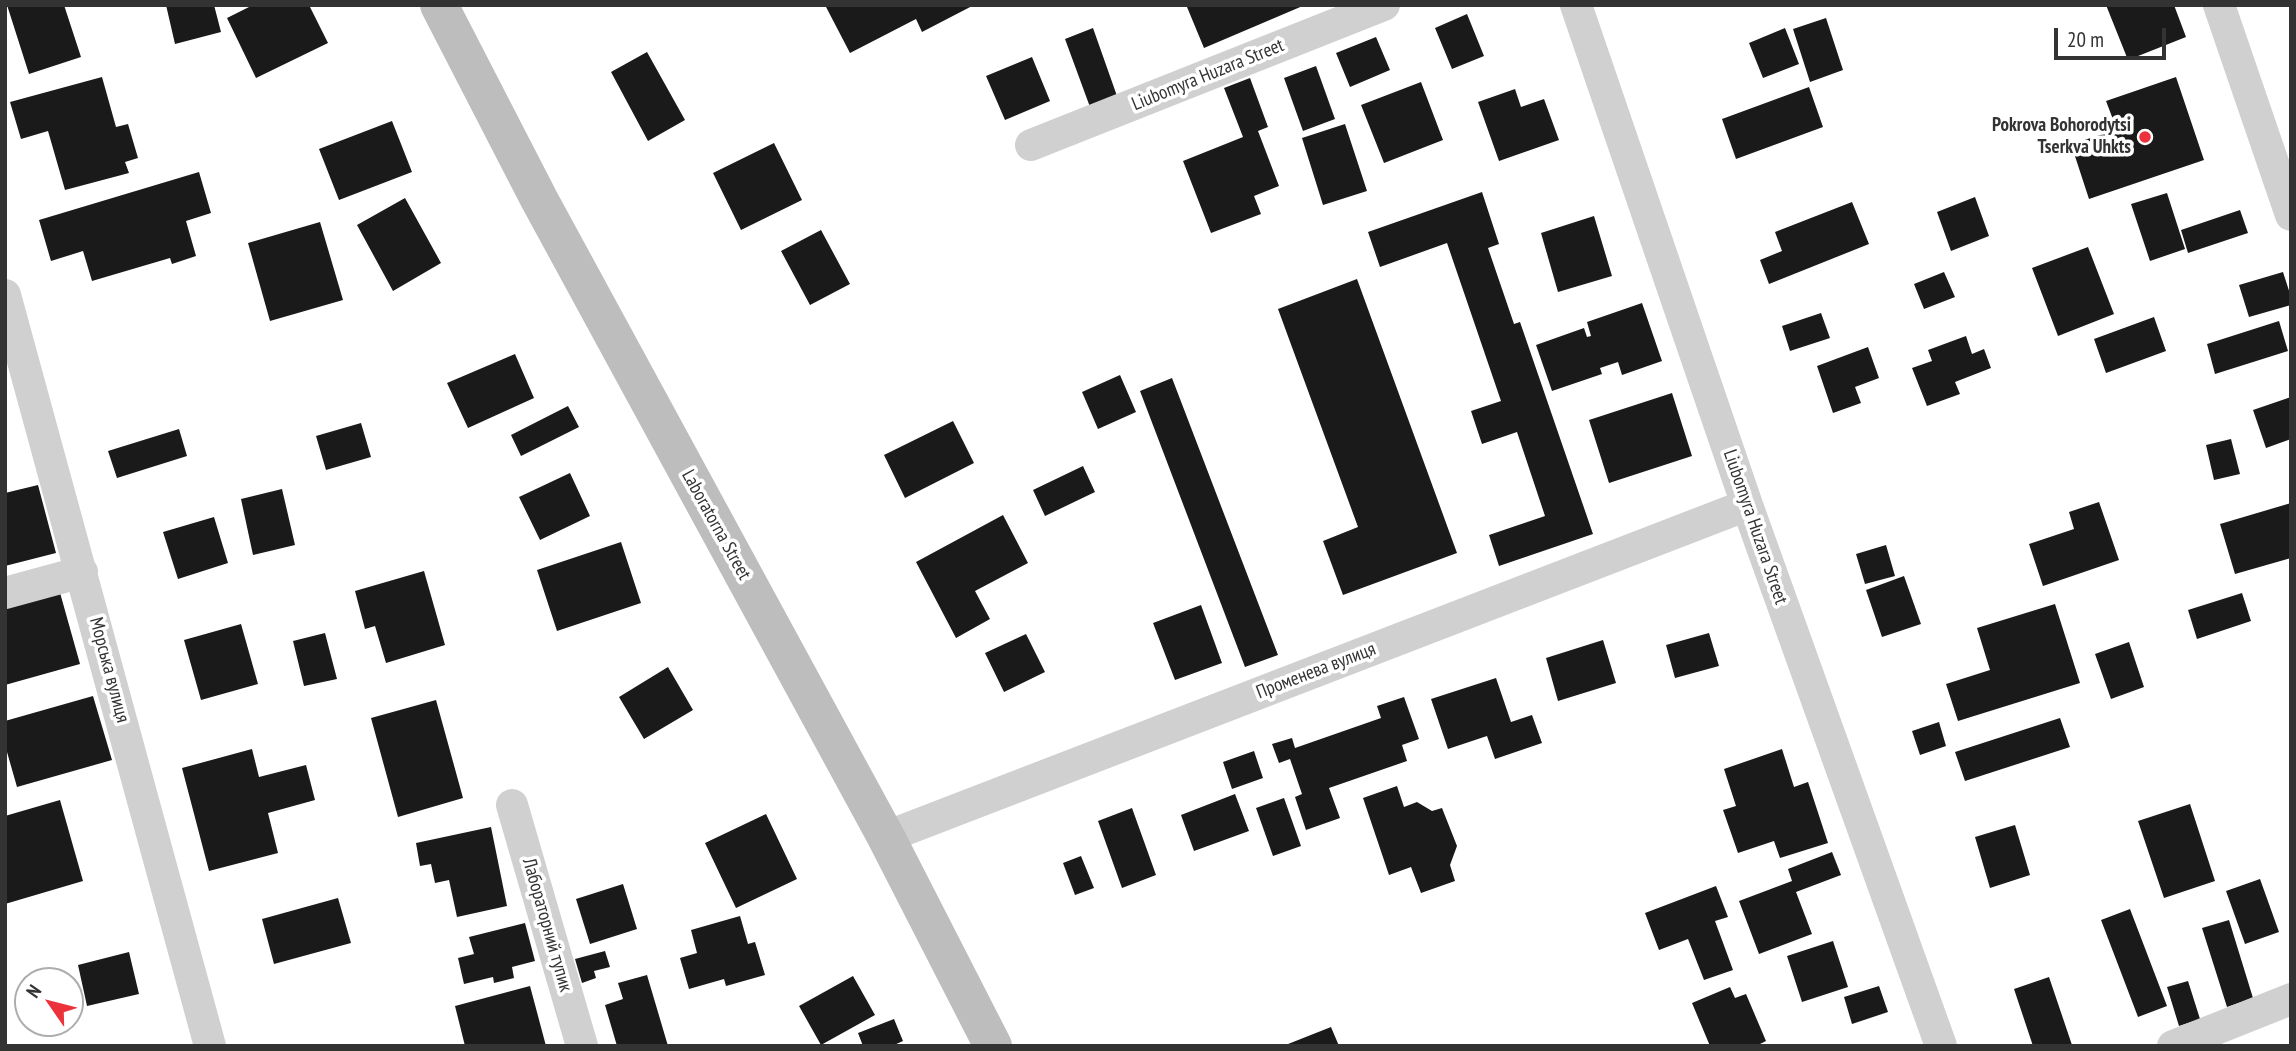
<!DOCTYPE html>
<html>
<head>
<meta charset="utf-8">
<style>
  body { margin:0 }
  #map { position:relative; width:2296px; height:1051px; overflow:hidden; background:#fff; font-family:"PT Sans Narrow",sans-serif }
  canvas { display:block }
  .frame { position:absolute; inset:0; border:7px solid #333; pointer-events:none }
  .north { position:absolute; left:14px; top:967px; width:70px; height:70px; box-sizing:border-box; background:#fff; border:2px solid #adadad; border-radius:50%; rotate:305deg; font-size:19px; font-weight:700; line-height:28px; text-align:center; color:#333 }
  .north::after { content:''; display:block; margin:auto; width:24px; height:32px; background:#ec333c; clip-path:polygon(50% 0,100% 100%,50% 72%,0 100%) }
  .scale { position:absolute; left:2054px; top:28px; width:112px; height:32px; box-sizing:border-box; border:4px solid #333; border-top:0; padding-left:9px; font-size:21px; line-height:24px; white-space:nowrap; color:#333; -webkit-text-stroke:5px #fff; paint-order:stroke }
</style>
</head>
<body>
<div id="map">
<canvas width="2296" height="1051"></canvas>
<div class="frame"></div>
<div class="north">N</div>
<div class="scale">20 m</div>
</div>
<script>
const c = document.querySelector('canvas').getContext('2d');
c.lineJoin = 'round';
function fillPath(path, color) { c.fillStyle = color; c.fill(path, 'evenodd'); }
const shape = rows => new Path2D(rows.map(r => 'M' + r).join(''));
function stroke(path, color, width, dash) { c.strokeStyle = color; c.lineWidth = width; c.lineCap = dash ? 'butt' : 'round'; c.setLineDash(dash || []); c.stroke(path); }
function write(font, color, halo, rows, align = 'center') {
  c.font = font + ' "PT Sans Narrow",sans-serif'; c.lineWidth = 7; c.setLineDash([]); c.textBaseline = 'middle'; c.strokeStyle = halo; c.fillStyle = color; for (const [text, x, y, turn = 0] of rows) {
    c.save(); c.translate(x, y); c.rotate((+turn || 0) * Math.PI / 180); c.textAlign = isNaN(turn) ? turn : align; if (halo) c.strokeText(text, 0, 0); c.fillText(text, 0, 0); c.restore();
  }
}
const building = shape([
  [7,5,64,5,81,57,29,74],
  [166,5,214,5,221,32,175,44],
  [253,5,309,5,328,43,256,78,227,18],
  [825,5,974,5,922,32,916,19,850,53],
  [1191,5,1305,5,1204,48,1187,7],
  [2106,5,2174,5,2186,37,2128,60],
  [1467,14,1484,56,1452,69,1435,28],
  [1826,18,1843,70,1810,82,1793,29],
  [1093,28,1117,96,1090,107,1065,39],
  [1785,28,1799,64,1763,78,1749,43],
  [1376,37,1390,70,1350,87,1336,53],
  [647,52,685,120,648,141,611,72],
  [1032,57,1050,101,1005,120,986,76],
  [1316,66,1335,119,1303,131,1284,78],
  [102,77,116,127,128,124,138,158,125,162,129,173,65,190,48,131,21,139,10,102],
  [2176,77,2204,160,2089,199,2071,144,2117,130,2106,101],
  [1250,78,1268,127,1258,131,1279,186,1254,196,1261,214,1211,233,1183,161,1243,137,1224,88],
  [1421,82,1443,140,1384,163,1361,105],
  [1809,87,1823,127,1736,159,1722,119],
  [1515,89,1521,107,1544,99,1559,140,1499,161,1478,102],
  [392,121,412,172,339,200,319,149],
  [1345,124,1367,191,1323,205,1302,138],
  [774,143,802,200,741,230,713,173],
  [199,172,211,213,186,221,196,256,172,264,170,258,92,281,83,251,51,261,39,220],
  [1482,192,1499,244,1488,248,1514,324,1520,322,1593,534,1499,566,1489,535,1545,516,1517,432,1482,444,1471,411,1501,401,1447,243,1380,267,1368,232],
  [2167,193,2185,249,2150,261,2131,204],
  [1975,197,1989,236,1951,251,1937,212],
  [405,198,441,263,393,291,357,225],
  [1852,202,1869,244,1769,284,1760,260,1782,251,1775,232],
  [2240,210,2248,233,2188,253,2181,230],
  [1594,216,1612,276,1558,292,1541,233],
  [320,222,343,300,270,321,248,243],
  [821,230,850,284,810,305,781,251],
  [2088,247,2114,314,2058,336,2032,268],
  [1944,272,1955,297,1924,309,1914,284],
  [2283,272,2291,297,2291,305,2249,317,2239,285],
  [1357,279,1457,553,1343,595,1323,541,1358,527,1278,309],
  [1642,303,1662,361,1622,375,1618,362,1600,368,1602,374,1552,391,1536,345,1584,328,1587,337,1591,336,1587,322],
  [1821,313,1830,338,1790,351,1782,326],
  [2154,317,2166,351,2106,373,2094,339],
  [2279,321,2288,351,2215,374,2207,344],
  [1966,336,1972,354,1984,349,1991,368,1955,382,1960,394,1927,406,1912,368,1932,361,1928,350],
  [1868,347,1879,378,1855,387,1861,403,1833,413,1817,366],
  [515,354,534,398,468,428,447,383],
  [1120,375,1136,412,1098,429,1082,392],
  [1172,378,1278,655,1245,667,1140,391],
  [1672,393,1692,456,1609,483,1589,420],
  [2291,397,2291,439,2266,448,2253,410],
  [568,406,579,427,521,456,511,435],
  [953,421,974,463,905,498,884,455],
  [361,423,371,457,326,470,316,436],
  [179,429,187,456,117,478,108,451],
  [2231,439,2240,474,2214,480,2206,445],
  [1083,466,1095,492,1045,516,1033,490],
  [570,473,590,516,540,540,519,497],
  [38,485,56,553,5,566,5,493],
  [282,489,295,545,253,555,241,499],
  [2099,502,2119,560,2043,586,2029,544,2074,529,2069,512],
  [2291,503,2291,558,2235,574,2220,524],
  [1003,515,1028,563,975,591,990,619,956,638,916,562],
  [214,517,228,563,178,579,163,532],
  [621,542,641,603,557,631,537,570],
  [1886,545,1895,576,1865,584,1856,554],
  [424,571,445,645,386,663,375,626,365,629,355,591],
  [1904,576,1921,624,1882,637,1866,590],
  [57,582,80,664,5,685,5,597],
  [2242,593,2251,621,2197,639,2188,610],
  [2055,604,2080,683,1958,721,1946,684,1990,670,1977,628],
  [1201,605,1222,663,1175,680,1153,623],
  [241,624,258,684,201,700,184,640],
  [325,633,337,679,304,686,293,641],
  [1709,633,1719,666,1675,678,1666,645],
  [1026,634,1045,672,1004,692,985,653],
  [1603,640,1616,683,1558,701,1546,658],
  [2129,642,2144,687,2111,699,2095,654],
  [668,667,693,710,644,739,619,697],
  [1496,678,1511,722,1532,715,1542,743,1495,759,1487,736,1448,749,1431,699],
  [93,696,112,760,17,787,5,745,5,721],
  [1404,697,1419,739,1402,745,1407,761,1329,788,1340,818,1306,830,1295,797,1302,794,1290,759,1279,763,1272,744,1292,738,1295,748,1381,718,1377,706],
  [436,700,463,798,398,817,371,718],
  [2060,718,2070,747,1965,781,1955,752],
  [1939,722,1946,746,1920,755,1912,731],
  [252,749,259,777,306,765,315,800,268,813,278,853,209,871,182,768],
  [1782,749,1794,787,1808,782,1828,843,1780,858,1774,841,1738,853,1723,810,1736,806,1724,769],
  [1254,751,1263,778,1232,789,1223,762],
  [1397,786,1404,807,1417,802,1432,811,1442,808,1457,846,1450,865,1455,881,1421,893,1411,867,1389,875,1363,798],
  [1235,794,1249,831,1194,851,1181,815],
  [1284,798,1301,846,1273,856,1256,808],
  [60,800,83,881,5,904,5,816],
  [2190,804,2215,881,2164,898,2138,821],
  [1132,808,1156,875,1122,888,1098,821],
  [766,814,797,879,736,908,705,843],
  [2015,825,2030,875,1990,888,1975,837],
  [491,827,507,906,457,917,449,880,435,883,431,864,420,866,416,843],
  [1832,852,1841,875,1796,892,1812,934,1759,954,1739,901,1792,881,1788,869],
  [1081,856,1094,888,1075,895,1063,863],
  [2260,879,2279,932,2245,944,2226,891],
  [623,884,637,929,590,944,576,899],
  [1716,886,1728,917,1715,921,1733,970,1704,980,1688,939,1659,950,1645,913],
  [338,898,351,943,274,964,262,919],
  [2130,909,2167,1006,2138,1017,2101,920],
  [740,916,748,944,755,942,765,975,726,986,724,979,689,989,680,958,697,953,691,930],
  [2229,920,2253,998,2227,1007,2202,928],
  [525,923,535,961,512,967,514,978,494,983,493,977,464,984,458,958,474,954,469,937],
  [1833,941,1848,987,1802,1002,1787,956],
  [605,951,610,967,594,971,596,978,582,983,575,959],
  [129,952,139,994,87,1006,78,965],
  [647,975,668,1046,617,1046,605,1005,623,999,618,983],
  [853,976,875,1015,821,1045,799,1006],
  [2049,977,2072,1045,2070,1046,2033,1046,2014,989],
  [2188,981,2200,1019,2179,1026,2167,987],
  [530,986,546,1046,465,1046,455,1006],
  [1879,986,1888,1012,1852,1024,1844,997],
  [1730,987,1735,998,1746,994,1766,1041,1756,1046,1710,1046,1692,1003],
  [894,1019,903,1041,892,1046,863,1046,858,1033],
  [1331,1027,1339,1046,1283,1046]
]);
const minor = shape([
  [1576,5,1747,505,1941,1046],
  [2219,5,2291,215],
  [1031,145,1384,5],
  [5,295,210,1046],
  [5,593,82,572],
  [512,805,582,1046],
  [886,837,1747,505],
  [2173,1046,2291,999]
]);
const secondary = shape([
  [439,5,539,199,886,837,993,1046]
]);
const markers = [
  [2145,137,7,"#ec333c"]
];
const streetNames = [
  ["Liubomyra Huzara Street",1208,75,-22],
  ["Laboratorna Street",716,525,61],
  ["Liubomyra Huzara Street",1755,527,71],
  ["Морська вулиця",109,670,75],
  ["Променева вулиця",1316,671,-21],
  ["Лабораторний тупик",547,925,74]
];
const poiNames = [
  ["Pokrova Bohorodytsi",2131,126],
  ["Tserkva Uhkts",2131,148]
];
fillPath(building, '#1a1a1a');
stroke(minor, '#d0d0d0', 32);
stroke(secondary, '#bdbdbd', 38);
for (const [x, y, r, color] of markers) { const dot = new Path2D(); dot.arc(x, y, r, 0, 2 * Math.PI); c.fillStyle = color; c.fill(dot); stroke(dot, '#fff', 2.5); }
write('19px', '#333', '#fff', streetNames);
write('bold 19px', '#333', '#fff', poiNames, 'right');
</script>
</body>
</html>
